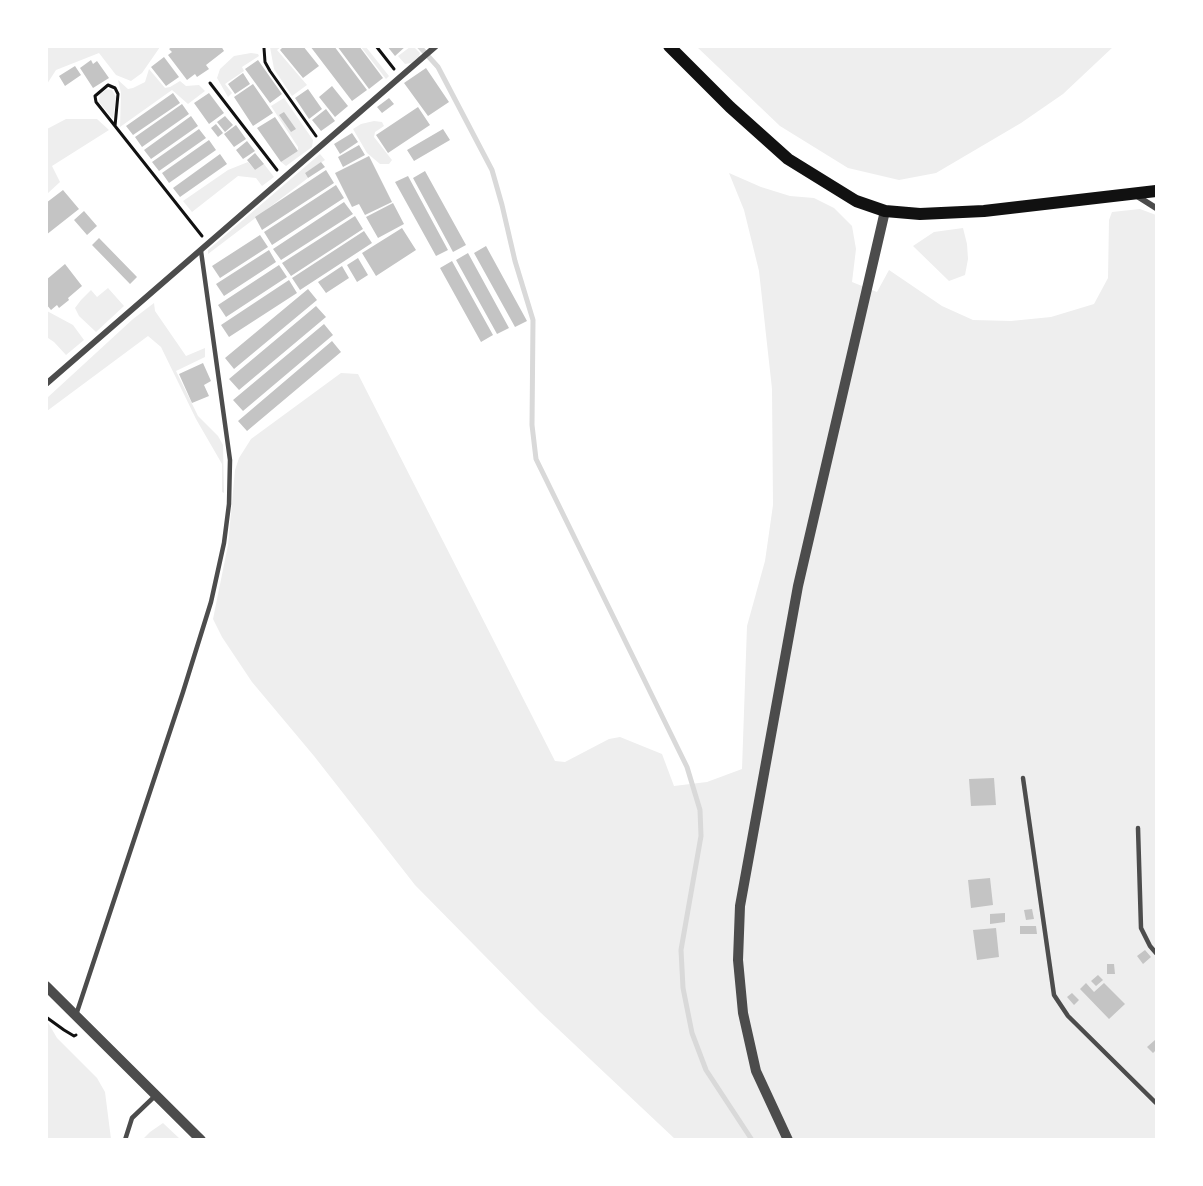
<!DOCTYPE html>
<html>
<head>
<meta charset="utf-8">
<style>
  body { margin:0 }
  #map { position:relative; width:1203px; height:1186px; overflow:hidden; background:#fff; font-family:Cabin,sans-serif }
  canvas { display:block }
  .frame { position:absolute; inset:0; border:48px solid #fff; pointer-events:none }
</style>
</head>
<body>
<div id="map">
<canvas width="1203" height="1186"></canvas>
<div class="frame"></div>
</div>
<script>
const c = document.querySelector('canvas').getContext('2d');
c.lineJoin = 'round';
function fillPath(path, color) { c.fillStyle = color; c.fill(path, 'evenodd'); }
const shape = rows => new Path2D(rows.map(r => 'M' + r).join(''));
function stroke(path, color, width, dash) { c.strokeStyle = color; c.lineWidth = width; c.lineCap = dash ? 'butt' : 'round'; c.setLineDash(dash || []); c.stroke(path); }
const green = shape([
  [47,46,160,46,160,47,142,73,131,81,116,75,99,53,56,70,47,84],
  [270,47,281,47,277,50,307,85,292,96,274,69],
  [361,47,366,47,389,76,386,79],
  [410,47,414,47,420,53,419,57,411,63,405,64,398,56],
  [697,47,1113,47,1063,94,1021,123,936,173,899,180,848,168,780,126],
  [251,53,258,54,259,56,242,67,244,71,225,84,232,93,228,97,217,78,220,69,234,56],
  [149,69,165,88,170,87,180,81,186,86,199,85,205,91,188,104,172,90,120,127,121,93,118,80,128,89,133,88,145,82],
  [107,89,112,90,116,97,113,119,99,102,100,94],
  [284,98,313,140,312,147,286,166,281,162,298,151,298,147,271,106],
  [66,119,97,119,109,130,52,166,60,182,47,194,47,129],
  [374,121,382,122,384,126,375,132,374,137,392,160,389,164,380,164,367,153,353,129,361,124],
  [320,154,325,160,305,173,308,178,208,254,208,250],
  [248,162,255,170,264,164,274,177,262,186,256,178,238,176,192,212,183,201,228,170],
  [729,173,761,187,790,196,814,198,834,208,852,226,856,249,852,282,877,292,889,270,942,306,973,320,1011,321,1051,317,1094,304,1108,278,1109,220,1112,212,1140,209,1156,215,1156,1139,675,1139,540,1012,415,885,314,756,252,682,222,637,213,619,228,545,235,470,239,458,251,439,341,373,358,374,555,761,565,762,609,739,620,737,662,754,674,786,707,782,742,769,747,626,765,561,773,505,772,389,759,271,744,210],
  [963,228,967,244,968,259,965,275,949,281,913,246,934,232],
  [108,288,124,306,96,332,79,316,75,308,81,300,91,290,97,297],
  [154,303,155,311,186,356,205,348,205,357,176,371,198,416,218,436,223,445,224,493,222,492,222,464,196,419,161,347,148,336,47,411,47,398,133,319],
  [47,311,73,325,84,340,66,355,54,342,48,338,47,340],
  [46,1019,57,1038,97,1078,105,1092,111,1139,47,1139],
  [163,1123,180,1139,143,1139,150,1132]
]);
const stream = shape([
  [419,46,438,67,492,170,502,205,515,261,533,320,532,425,536,459,687,767,700,810,701,836,681,950,683,988,692,1033,706,1070,752,1140]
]);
const building = shape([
  [173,46,221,46,224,51,206,65,209,69,197,77,195,74,187,80,168,55,172,52,169,49],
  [284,46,303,46,319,66,303,78,280,50],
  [310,46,334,46,367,90,352,101],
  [337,46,359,46,383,78,369,89],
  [387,46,406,46,395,56],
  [164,57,179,77,166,86,151,67],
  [91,60,93,64,97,61,109,78,93,88,80,68],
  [258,60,282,94,270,103,245,69],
  [75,66,81,75,65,86,59,76],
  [426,68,449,102,428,116,404,83],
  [243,73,250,84,235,94,228,84],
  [253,84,273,113,253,126,234,97],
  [332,86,348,106,335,117,319,97],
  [308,89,322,109,309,119,295,98],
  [173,93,180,103,133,135,126,126],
  [209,93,224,113,209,124,194,103],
  [389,98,394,104,382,113,377,107],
  [182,104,189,114,142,147,135,137],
  [418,107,430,125,388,153,376,135],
  [326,109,335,121,321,131,312,120],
  [284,112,296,129,291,132,279,115],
  [191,116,198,126,151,159,144,150],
  [225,116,233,125,225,132,217,122],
  [275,117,298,151,281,162,257,128],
  [216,124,223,133,218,137,211,128],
  [236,125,246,139,234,147,224,134],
  [199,129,206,138,159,171,152,162],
  [443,129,450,140,414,161,407,150],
  [352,133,358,142,340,154,334,144],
  [209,140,216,150,169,183,162,173],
  [247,141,255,151,243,159,236,150],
  [359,145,365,155,343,167,338,157],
  [255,153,264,164,255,170,247,160],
  [220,154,227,164,180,197,173,188],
  [369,156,392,202,365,215,359,204,352,207,335,173],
  [321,162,325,167,308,178,305,173],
  [326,170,334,183,262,230,255,217],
  [425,171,466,245,453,252,413,178],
  [408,176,448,250,436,256,395,182],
  [336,185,344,198,272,245,264,232],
  [63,190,79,209,46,235,46,203],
  [344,202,353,214,281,260,273,249],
  [393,203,404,224,378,238,366,217],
  [84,211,97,226,87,235,74,220],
  [355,216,363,229,291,276,282,263],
  [402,228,416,250,376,276,362,253],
  [364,231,372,243,300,290,292,278],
  [260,235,268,247,220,278,212,266],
  [99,238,137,277,130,284,92,245],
  [486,246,527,321,515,327,474,253],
  [269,250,276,262,224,296,216,284],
  [468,253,509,328,497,334,456,260],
  [358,258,368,275,357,282,347,265],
  [452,261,493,335,481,342,440,268],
  [65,264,82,286,68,298,69,300,59,308,57,305,51,310,46,304,46,280],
  [279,265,287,277,226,317,218,305],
  [342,266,349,278,326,293,318,282],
  [289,280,297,293,229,337,221,325],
  [308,289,317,300,234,369,225,358],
  [316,306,326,317,239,390,229,379],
  [324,324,333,335,243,411,233,400],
  [332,341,341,352,247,431,238,421],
  [203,363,211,381,204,385,209,396,192,403,179,374],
  [994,778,996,805,971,806,969,779],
  [990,878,993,905,971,908,968,880],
  [1032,909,1034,919,1026,920,1024,910],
  [1005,913,1005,922,990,924,990,914],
  [1020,926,1036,926,1037,934,1020,934],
  [996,928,999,957,977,960,973,930],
  [1145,950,1151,957,1143,964,1137,956],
  [1107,964,1114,964,1115,974,1107,974],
  [1098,975,1103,980,1096,986,1091,981],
  [1086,983,1094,992,1104,983,1125,1004,1109,1019,1080,989],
  [1072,993,1079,1000,1074,1005,1067,997],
  [1155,1040,1156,1050,1153,1053,1147,1047]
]);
const path = shape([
  [376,46,394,69],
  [264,48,265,62,270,71,316,136],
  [210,83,277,170],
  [115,126,118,94,115,88,108,85,95,96,96,102,115,126,202,236],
  [46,1017,64,1030,74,1036,76,1035]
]);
const service = shape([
  [1023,778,1054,995,1068,1016,1156,1103],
  [1138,828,1141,928,1150,946,1156,953],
  [76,1015,183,692,211,602,224,543,229,504,230,460,201,251],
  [125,1140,132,1118,155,1096]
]);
const minor = shape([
  [1137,196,1156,208],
  [46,384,436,46]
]);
const tertiary = shape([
  [46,986,201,1140],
  [788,1140,756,1071,743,1013,738,960,740,906,798,586,885,211]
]);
const secondary = shape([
  [669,46,730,107,788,159,856,201,885,211,920,214,984,211,1156,191]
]);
fillPath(green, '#eee');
stroke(stream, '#d9d9d9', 5);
fillPath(building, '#c4c4c4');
stroke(path, '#111', 3);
stroke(service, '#4c4c4c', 4.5);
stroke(minor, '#4c4c4c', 6);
stroke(tertiary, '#4c4c4c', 10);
stroke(secondary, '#111', 12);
</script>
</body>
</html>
